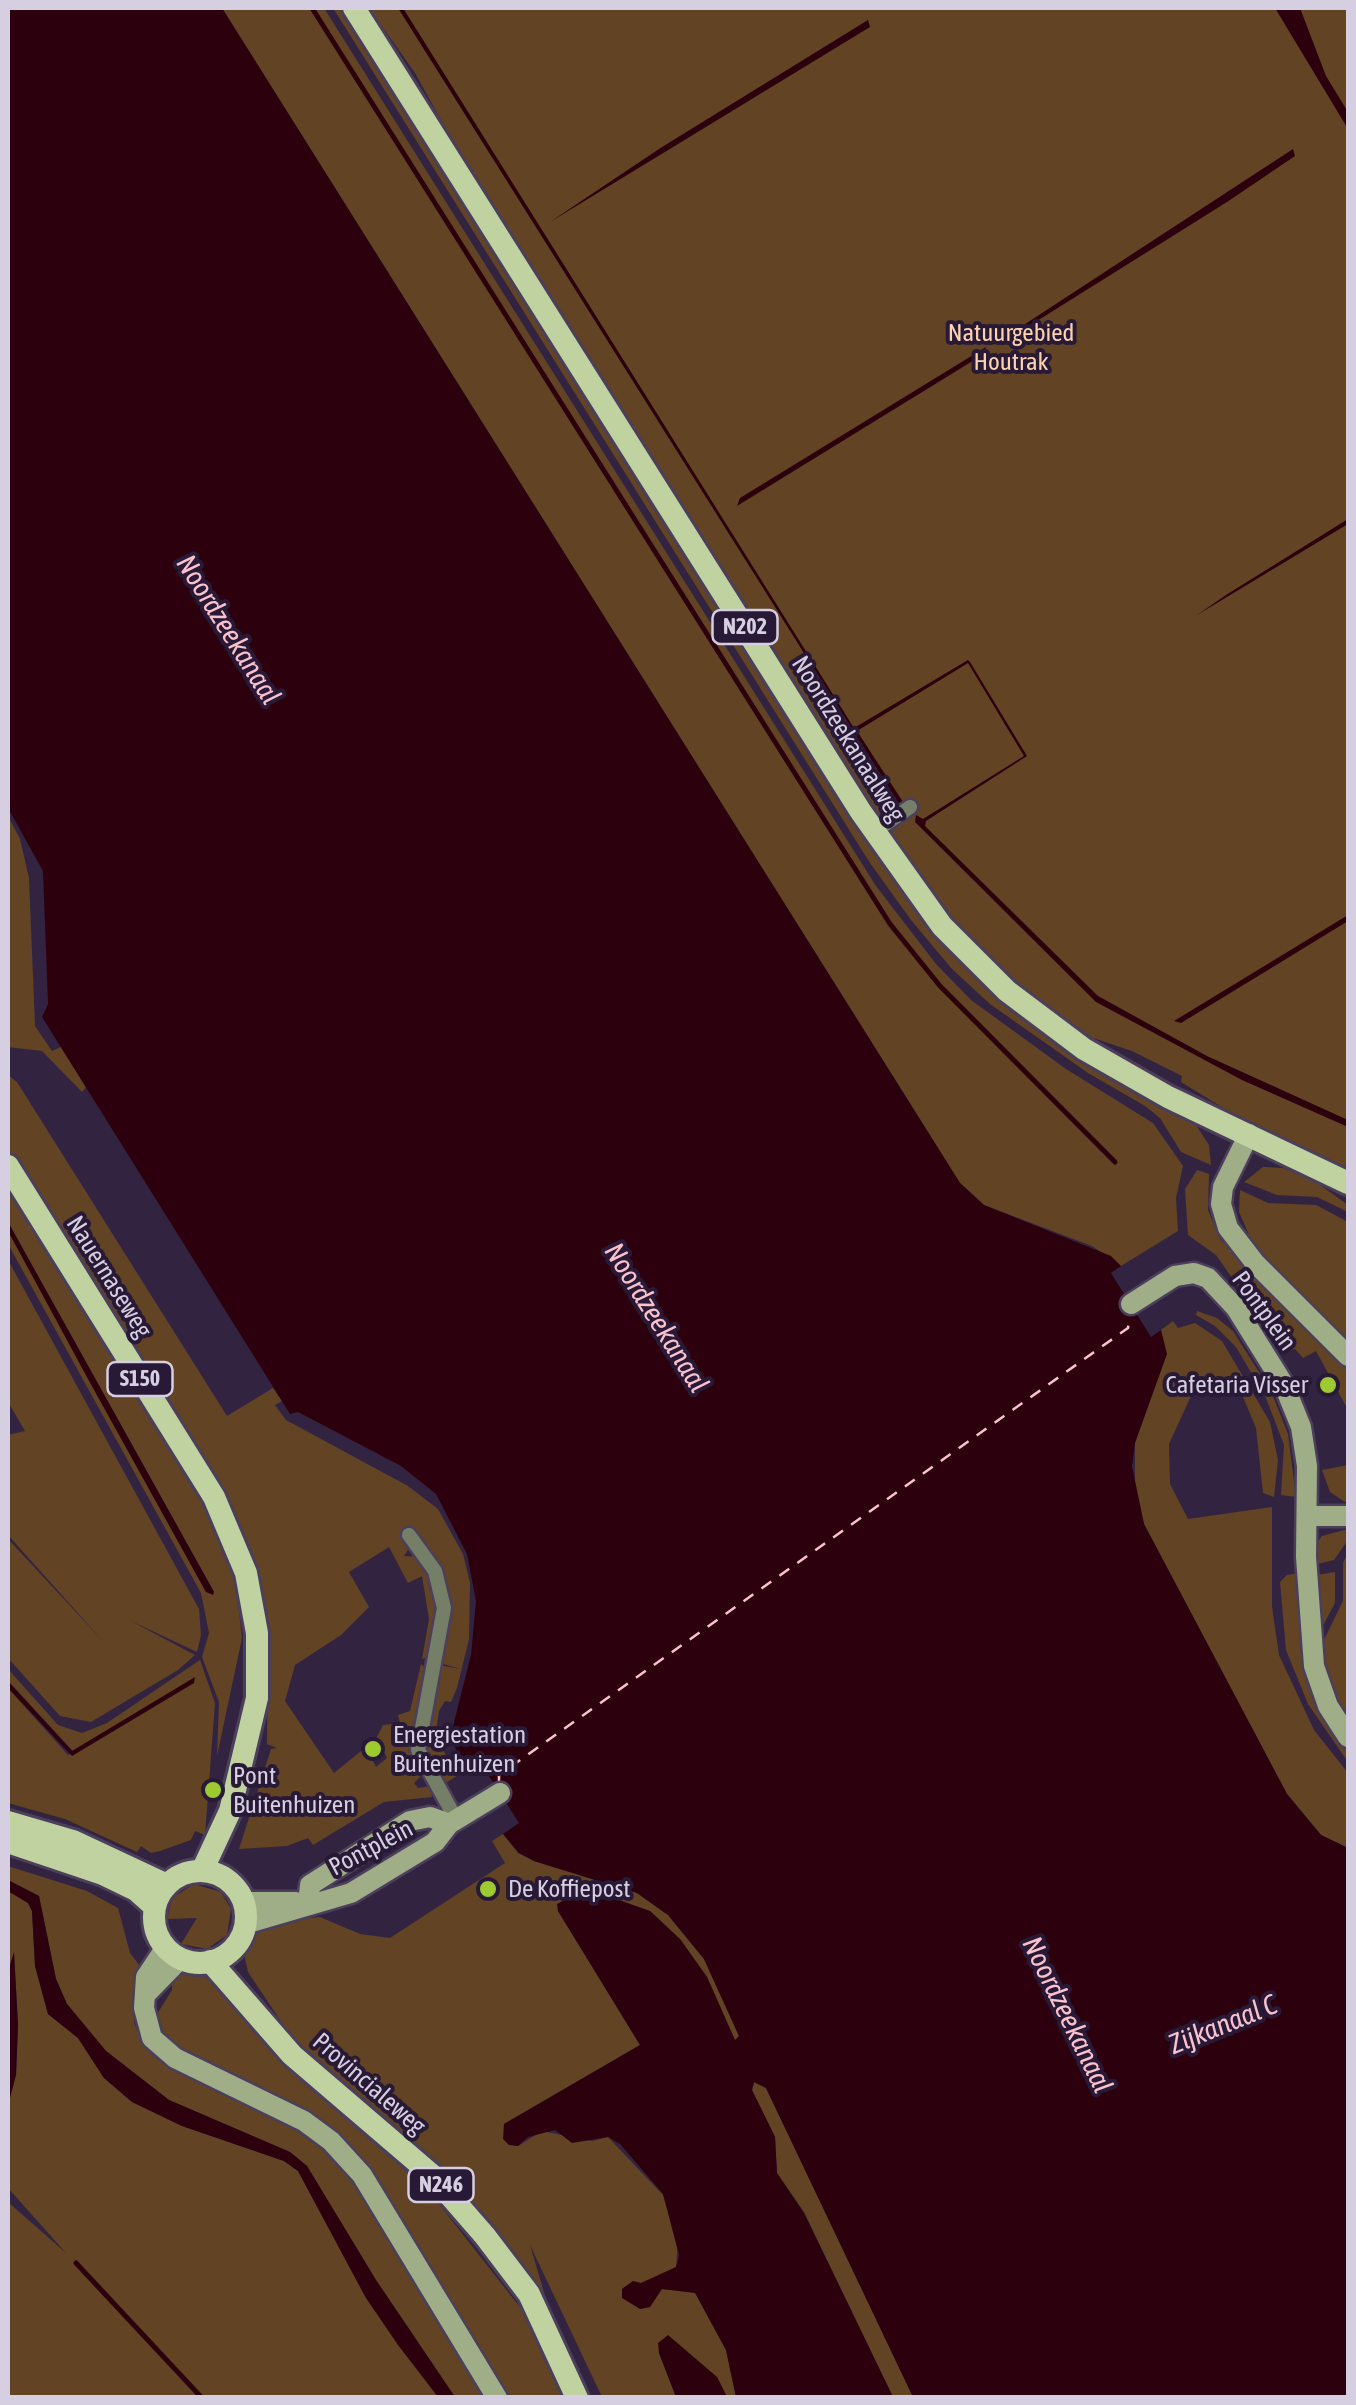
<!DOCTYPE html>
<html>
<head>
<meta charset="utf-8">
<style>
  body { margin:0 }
  #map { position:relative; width:1356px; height:2405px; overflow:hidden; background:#322441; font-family:"Asap Condensed",sans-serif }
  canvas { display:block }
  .frame { position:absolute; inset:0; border:10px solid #d6cee1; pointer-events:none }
</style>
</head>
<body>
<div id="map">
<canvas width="1356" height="2405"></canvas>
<div class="frame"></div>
</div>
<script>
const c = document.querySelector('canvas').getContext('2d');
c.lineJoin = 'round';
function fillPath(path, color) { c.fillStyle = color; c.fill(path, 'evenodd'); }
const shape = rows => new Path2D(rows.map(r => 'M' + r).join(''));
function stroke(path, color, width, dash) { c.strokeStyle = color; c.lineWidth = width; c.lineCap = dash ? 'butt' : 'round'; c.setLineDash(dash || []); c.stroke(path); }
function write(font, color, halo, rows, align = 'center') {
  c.font = font + ' "Asap Condensed",sans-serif'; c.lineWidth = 8; c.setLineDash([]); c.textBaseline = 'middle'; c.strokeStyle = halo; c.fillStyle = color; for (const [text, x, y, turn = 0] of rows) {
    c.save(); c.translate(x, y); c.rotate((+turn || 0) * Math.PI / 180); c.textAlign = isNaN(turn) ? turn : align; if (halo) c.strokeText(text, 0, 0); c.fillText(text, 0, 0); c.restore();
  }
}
const green = shape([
  [222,8,324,8,876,886,936,964,971,1000,1066,1069,1153,1123,1183,1166,1176,1198,1178,1231,1121,1266,1092,1246,984,1205,960,1183],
  [333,8,341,8,389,77,599,411,618,452,658,516,680,541,920,913,1073,1053,1196,1125,1209,1145,1211,1165,1181,1152,1160,1118,1145,1106,1088,1073,990,1004,952,969,911,920,870,863],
  [369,8,1348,8,1348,1169,1233,1114,1181,1082,1182,1076,1132,1051,1075,1032,1038,1006,948,920,888,832,891,817,876,818,463,160,415,73],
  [8,816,20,839,29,878,35,1026,52,1051,61,1047,86,1087,82,1092,42,1051,8,1047],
  [8,1075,17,1082,227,1416,273,1388,282,1401,275,1405,286,1420,408,1486,438,1509,463,1554,470,1583,469,1639,457,1688,451,1702,445,1701,439,1711,435,1737,458,1775,446,1783,448,1788,440,1786,432,1774,422,1744,439,1665,460,1669,440,1663,448,1619,443,1583,410,1531,405,1535,411,1545,404,1556,422,1557,439,1598,433,1655,422,1659,429,1619,422,1576,408,1583,389,1547,349,1572,369,1607,341,1635,295,1665,285,1701,334,1773,366,1747,376,1767,387,1758,377,1737,383,1725,400,1723,398,1715,410,1711,421,1664,430,1672,414,1740,422,1775,414,1783,418,1788,431,1786,432,1797,384,1802,313,1845,308,1838,287,1846,239,1849,271,1749,277,1748,267,1744,268,1646,251,1561,215,1479,8,1149],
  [1263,1167,1283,1168,1312,1179,1348,1205,1348,1212,1317,1197,1277,1195,1244,1182],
  [1197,1170,1209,1174,1208,1210,1220,1239,1348,1369,1348,1410,1316,1351,1303,1358,1295,1349,1284,1352,1216,1255,1188,1235,1185,1189],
  [8,1184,178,1457,234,1566,242,1638,217,1756,219,1702,202,1657,209,1633,201,1593,8,1244,8,1231,206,1592,214,1592,8,1222],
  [1240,1190,1268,1203,1316,1205,1348,1222,1348,1345,1252,1242,1239,1212],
  [8,1260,199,1609,201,1635,197,1652,131,1621,195,1655,178,1670,91,1722,60,1716,8,1658,8,1539,102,1640,8,1535,8,1435,25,1431,8,1402],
  [1197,1311,1217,1318,1233,1331,1271,1391,1288,1434,1296,1497,1281,1495,1284,1445,1266,1398,1236,1347,1215,1326,1196,1315],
  [1173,1321,1178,1328,1195,1323,1222,1341,1270,1422,1278,1460,1274,1497,1263,1493,1256,1428,1240,1390,1226,1380,1196,1385,1169,1444,1170,1484,1188,1519,1272,1507,1272,1607,1279,1655,1314,1730,1348,1773,1348,1848,1321,1835,1287,1794,1144,1524,1135,1492,1135,1443,1161,1330],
  [1348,1465,1348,1504,1330,1492,1322,1470],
  [1348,1529,1348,1540,1334,1560,1317,1564,1316,1544,1322,1536],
  [1348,1552,1348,1724,1329,1689,1320,1648,1343,1601,1343,1563],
  [1335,1572,1335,1603,1317,1637,1317,1575],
  [1298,1573,1337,1733,1348,1748,1348,1762,1308,1704,1286,1650,1280,1582,1287,1575],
  [200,1660,215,1703,205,1835,195,1831,191,1840,160,1851,151,1853,141,1846,137,1852,65,1819,8,1803,8,1688,68,1755,197,1679,73,1751,8,1681,8,1669,58,1725,82,1733,107,1723],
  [503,1834,518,1853,534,1861,637,1893,668,1915,704,1959,739,2036,735,2041,707,1977,680,1939,650,1911,570,1883,570,1897,558,1911,640,2045,504,2124,518,2146,542,2131,592,2141,608,2137,663,2195,678,2240,676,2268,641,2284,633,2281,622,2289,640,2309,650,2307,661,2289,695,2292,726,2350,736,2397,727,2397,717,2377,693,2359,659,2353,676,2397,602,2397,530,2245,546,2299,446,2174,300,2050,248,1972,244,1954,251,1935,259,1928,288,1920,320,1917,360,1934,390,1938,505,1863,492,1841],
  [8,1866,87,1891,118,1908,130,1953,140,1966,133,1985,134,2022,143,2045,157,2059,271,2113,338,2160,362,2191,488,2397,455,2397,376,2280,307,2166,290,2152,169,2100,106,2051,67,2004,56,1979,39,1896,8,1880],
  [194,1884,221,1892,231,1909,227,1935,207,1949,181,1944,197,1918,167,1919,172,1898],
  [8,1891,28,1903,32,1911,35,1966,48,2014,78,2038,104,2078,132,2102,182,2126,284,2161,298,2171,366,2298,438,2397,8,2397,8,2202,66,2253,8,2188,8,2105,16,2075,18,2025,14,1954,9,1968,8,2081],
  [180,1972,212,1976,270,2049,393,2153,401,2167,428,2190,527,2316,566,2397,507,2397,398,2223,307,2113,187,2054,165,2036,157,2014,172,1990,172,1979],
  [754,2082,766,2088,913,2397,893,2397,804,2212,777,2173,775,2137,752,2090]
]);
const water = shape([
  [8,8,222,8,960,1183,984,1205,1111,1256,1121,1266,1111,1273,1151,1337,1161,1330,1167,1354,1135,1443,1132,1466,1144,1524,1287,1794,1321,1835,1348,1848,1348,2397,913,2397,766,2088,754,2082,752,2090,775,2137,777,2173,804,2213,893,2397,736,2397,726,2350,695,2293,662,2289,650,2307,640,2309,622,2298,622,2289,633,2281,641,2283,676,2267,679,2255,663,2194,620,2144,608,2137,572,2143,555,2130,528,2137,518,2146,509,2145,503,2139,504,2124,640,2045,558,1911,557,1904,570,1897,570,1883,650,1911,680,1939,707,1977,735,2040,739,2036,704,1959,668,1915,637,1893,534,1861,519,1853,503,1834,519,1823,480,1762,467,1770,450,1738,471,1655,476,1601,467,1554,436,1494,401,1466,298,1412,290,1414,42,1017,48,1004,43,871,8,808],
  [398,8,403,8,854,728,968,660,970,662,1027,756,926,821,925,826,1098,996,1207,1056,1348,1120,1348,1127,1242,1080,1096,1002,915,822,916,815,923,819,1024,756,968,663,857,731,903,802,899,804],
  [1275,8,1300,8,1326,76,1348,112,1348,129],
  [868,20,870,27,550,222,662,147],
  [1293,149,1295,156,1227,202,1021,331,1016,330],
  [986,347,984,354,737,506,740,498],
  [1348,519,1348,524,1197,615,1226,595],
  [1348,915,1348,921,1268,970,1181,1023,1174,1021],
  [8,1222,214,1592,213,1595,206,1592,88,1379,8,1231],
  [195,1677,194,1683,72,1756,8,1688,8,1681,72,1751],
  [8,1880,39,1896,56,1979,67,2004,106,2051,169,2100,290,2152,307,2166,376,2280,455,2397,438,2397,398,2345,366,2298,298,2171,284,2161,182,2126,132,2102,104,2078,78,2038,48,2014,35,1966,32,1911,28,1903,8,1891],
  [14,1952,18,2025,16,2075,8,2105,9,1968],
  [668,2335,717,2377,727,2397,676,2397,659,2353,658,2343]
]);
const stream = shape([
  [312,8,890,924,940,986,1115,1162],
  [76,2263,202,2398]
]);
const ferry = shape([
  [499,1783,499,1775,1128,1328,1130,1311]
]);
const street = shape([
  [874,832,910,807],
  [409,1535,435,1571,444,1608,418,1750,456,1819]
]);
const secondary = shape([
  [1249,1134,1223,1187,1221,1204,1228,1228,1255,1263,1348,1356],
  [1131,1304,1175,1276,1194,1273,1208,1278,1236,1308,1284,1385,1301,1427,1307,1466,1306,1557,1314,1666,1328,1706,1348,1737],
  [1308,1516,1348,1516],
  [244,1902,296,1902],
  [308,1903,310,1885,410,1821,430,1817,449,1824],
  [245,1924,351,1893,435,1842,449,1824,500,1793],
  [166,1947,146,1977,144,2008,152,2038,175,2058,304,2121,331,2141,362,2175,497,2398],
  [146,1994,181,1958]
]);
const primary = shape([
  [354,8,861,812,942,926,1007,991,1084,1049,1168,1097,1348,1183],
  [8,1166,214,1497,246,1573,257,1633,257,1698,230,1811,202,1871],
  [8,1822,73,1841,167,1885],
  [8,1842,103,1874,136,1890,155,1907],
  '154 1917a46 46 0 1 1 92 0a46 46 0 1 1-92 0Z',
  [210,1961,292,2055,432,2175,485,2236,529,2294,577,2398]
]);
const markers = [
  [1328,1385,10,"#9dca30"],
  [373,1749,10,"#9dca30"],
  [213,1790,10,"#9dca30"],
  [488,1889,10,"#9dca30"]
];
const shields = [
  [745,627,65],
  [140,1379,65],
  [441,2185,65]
];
const shieldNames = [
  ["N202",745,627],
  ["S150",140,1379],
  ["N246",441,2185]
];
const parkNames = [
  ["Natuurgebied",1011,333],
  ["Houtrak",1011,362]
];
const streetNames = [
  ["Noordzeekanaalweg",848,739,58],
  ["Nauernaseweg",109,1277,58],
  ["Pontplein",1264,1311,54],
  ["Pontplein",371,1848,-28],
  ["Provincialeweg",369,2084,41]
];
const poiNames = [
  ["Cafetaria Visser",1308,1385,"right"],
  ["Energiestation",393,1735],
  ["Buitenhuizen",393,1764],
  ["Pont",233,1776],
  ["Buitenhuizen",233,1805],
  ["De Koffiepost",508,1889]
];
const waterNames = [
  ["Noordzeekanaal",228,630,58],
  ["Noordzeekanaal",656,1318,58],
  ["Noordzeekanaal",1067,2015,64],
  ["Zijkanaal C",1223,2025,-22]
];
fillPath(green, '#624324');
fillPath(water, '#2d000e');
stroke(stream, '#2d000e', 5);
stroke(ferry, '#fbc2cd', 2.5, [12, 10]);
stroke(street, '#4c3f5b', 19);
stroke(secondary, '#4c3f5b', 25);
stroke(primary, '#4c3f5b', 28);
stroke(street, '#757f67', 14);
stroke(secondary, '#9fae87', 20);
stroke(primary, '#bfd2a0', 22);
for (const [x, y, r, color] of markers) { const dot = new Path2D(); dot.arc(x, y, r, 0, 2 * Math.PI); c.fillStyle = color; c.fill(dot); stroke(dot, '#281a36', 4); }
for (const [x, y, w] of shields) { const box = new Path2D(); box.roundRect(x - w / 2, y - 17, w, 34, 8); c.fillStyle = '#281a36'; c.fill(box); stroke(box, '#d6cee1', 2.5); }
write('bold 22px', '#d6cee1', null, shieldNames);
write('25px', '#fcd3ad', '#281a36', parkNames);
write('25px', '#d6cee1', '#281a36', streetNames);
write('25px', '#d6cee1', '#281a36', poiNames, 'left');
write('italic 28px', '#fbc2cd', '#281a36', waterNames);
</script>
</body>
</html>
